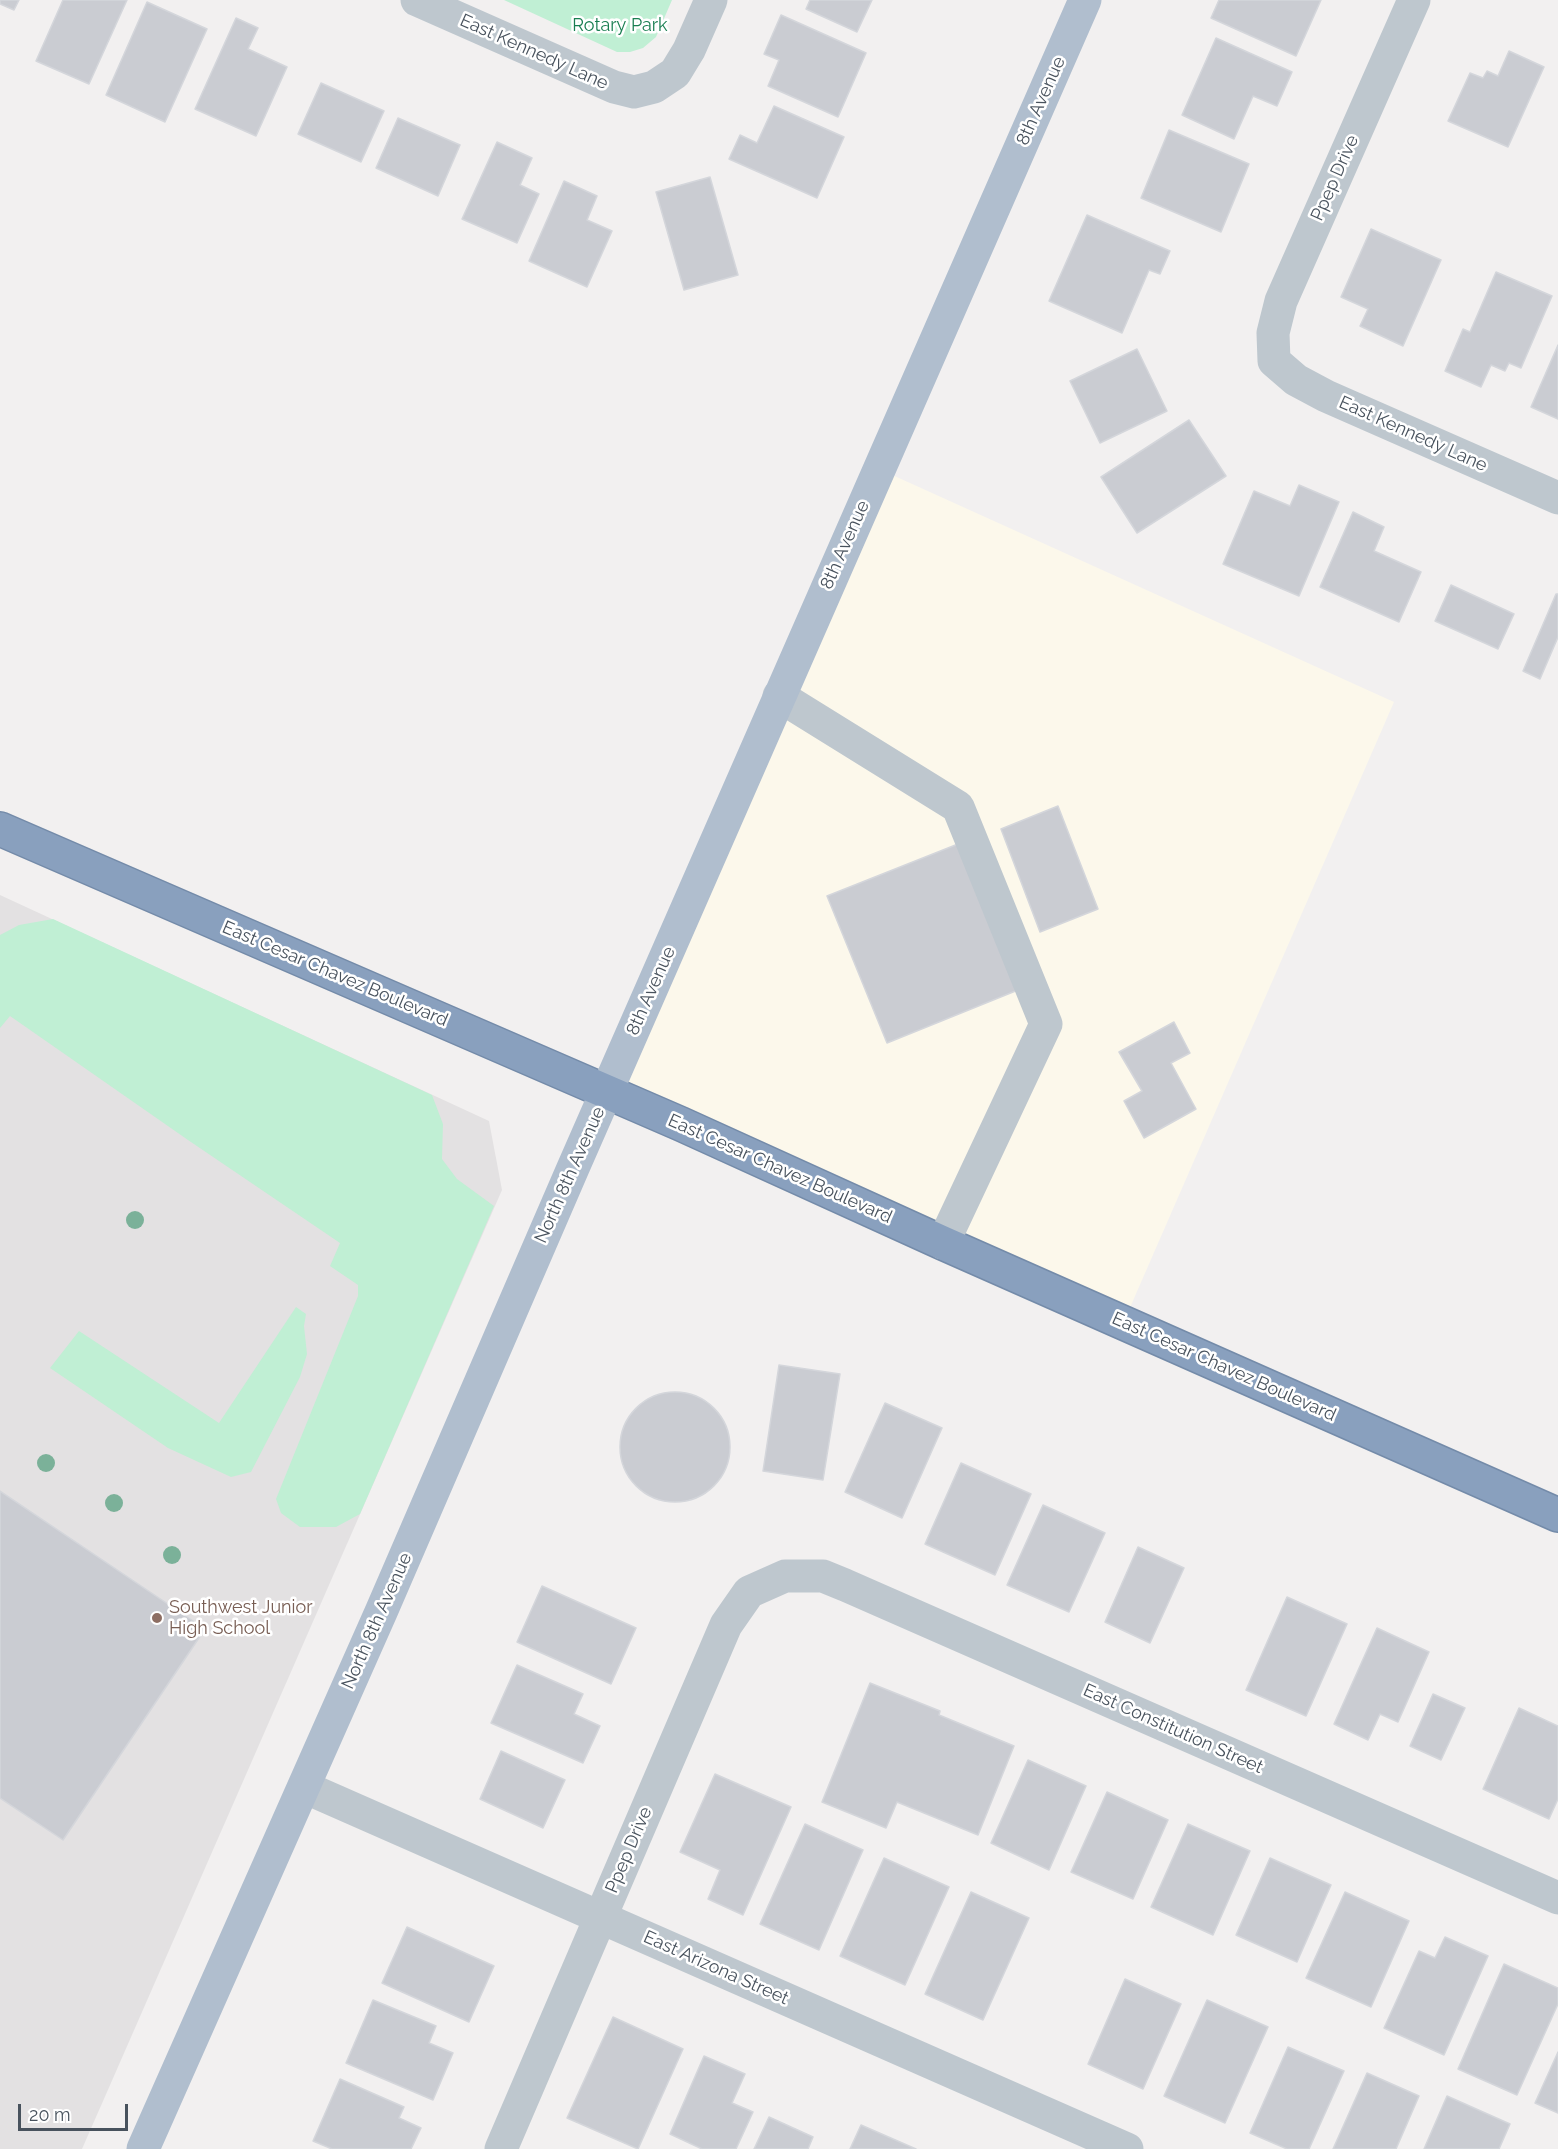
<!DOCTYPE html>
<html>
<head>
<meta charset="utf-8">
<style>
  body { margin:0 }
  #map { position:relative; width:1558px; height:2149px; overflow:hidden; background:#f2f0f0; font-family:Raleway,sans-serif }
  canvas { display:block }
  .scale { position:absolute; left:18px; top:2104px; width:110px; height:27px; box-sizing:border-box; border:3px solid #48525d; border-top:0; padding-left:8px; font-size:18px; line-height:21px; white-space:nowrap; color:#48525d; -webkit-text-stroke:4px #fff; paint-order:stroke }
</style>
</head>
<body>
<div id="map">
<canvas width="1558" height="2149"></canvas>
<div class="scale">20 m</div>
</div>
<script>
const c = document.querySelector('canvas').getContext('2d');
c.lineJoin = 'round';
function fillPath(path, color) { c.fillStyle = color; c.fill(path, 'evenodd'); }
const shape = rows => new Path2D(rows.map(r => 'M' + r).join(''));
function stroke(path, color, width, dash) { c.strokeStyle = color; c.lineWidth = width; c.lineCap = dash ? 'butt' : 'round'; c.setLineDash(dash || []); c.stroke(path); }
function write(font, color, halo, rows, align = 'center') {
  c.font = font + ' Raleway,sans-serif'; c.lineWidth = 5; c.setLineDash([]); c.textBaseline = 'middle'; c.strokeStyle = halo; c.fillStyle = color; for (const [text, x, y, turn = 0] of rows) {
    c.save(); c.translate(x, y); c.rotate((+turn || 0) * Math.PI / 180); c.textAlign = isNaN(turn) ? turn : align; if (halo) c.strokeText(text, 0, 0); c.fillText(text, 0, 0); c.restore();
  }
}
const commercial = shape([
  [879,469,1394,702,1125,1319,607,1091]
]);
const education = shape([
  [0,895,489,1121,502,1190,82,2149,0,2149]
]);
const green = shape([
  [504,0,672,0,656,37,643,48,630,52,617,52],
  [53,919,432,1095,443,1124,442,1159,457,1179,494,1206,360,1514,336,1527,300,1527,281,1513,276,1499,358,1296,358,1285,330,1266,340,1243,188,1140,10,1016,0,1028,0,935,19,925],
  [296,1307,306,1314,304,1326,307,1354,300,1377,251,1472,231,1477,168,1448,50,1368,79,1331,219,1423]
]);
const building = shape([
  [0,0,19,0,14,10,0,4,0,0],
  [63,0,127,0,89,84,36,61,63,0],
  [810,0,872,0,857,32,806,9,810,0],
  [1219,0,1321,0,1296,56,1211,18,1219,0],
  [147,2,207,29,165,122,106,95,147,2],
  [781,15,866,53,838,117,768,86,779,60,764,54,781,15],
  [236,18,258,28,248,49,287,67,256,136,195,109,236,18],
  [1216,38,1292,72,1277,106,1253,96,1234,139,1182,115,1216,38],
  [1509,51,1544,67,1508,147,1448,121,1470,73,1483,78,1487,71,1498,76,1509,51],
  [321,83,384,111,361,162,298,134,321,83],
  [774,106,844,137,817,198,729,159,740,135,757,143,774,106],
  [398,118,460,145,438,196,376,168,398,118],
  [1169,130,1249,164,1221,232,1141,198,1169,130],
  [497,142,532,158,520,185,539,194,517,243,462,219,497,142],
  [710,177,738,275,684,290,656,192,710,177],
  [564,181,597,196,587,220,612,231,587,287,529,261,564,181],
  [1087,215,1170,251,1160,274,1149,270,1122,333,1049,301,1087,215],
  [1371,229,1441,260,1403,346,1360,326,1368,309,1341,297,1371,229],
  [1496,272,1552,296,1521,368,1509,363,1505,371,1491,365,1481,387,1445,371,1463,329,1470,332,1496,272],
  [1558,345,1558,419,1531,407,1558,345],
  [1137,349,1167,411,1100,443,1070,381,1137,349],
  [1189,420,1226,476,1137,533,1101,477,1189,420],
  [1299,485,1339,502,1299,596,1223,564,1254,491,1290,506,1299,485],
  [1353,512,1384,527,1374,551,1421,572,1399,622,1320,587,1353,512],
  [1451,585,1514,614,1498,649,1435,621,1451,585],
  [1556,594,1558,594,1558,637,1540,679,1523,671,1556,594],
  [1058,806,1098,909,1040,932,1001,829,1058,806],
  [958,844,1018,990,887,1043,827,896,958,844],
  [1174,1022,1190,1053,1171,1063,1196,1109,1144,1138,1124,1101,1142,1091,1119,1052,1174,1022],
  [779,1365,840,1374,823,1480,763,1471,779,1365],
  '620 1447a55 55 0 1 1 110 0a55 55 0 1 1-110 0Z',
  [885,1403,942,1428,902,1518,845,1492,885,1403],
  [961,1463,1031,1494,995,1575,925,1544,961,1463],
  [0,1491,205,1629,63,1840,0,1798,0,1491],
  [1043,1505,1105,1533,1069,1612,1007,1585,1043,1505],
  [1138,1547,1184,1568,1150,1643,1105,1622,1138,1547],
  [542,1586,636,1628,611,1684,517,1642,542,1586],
  [1287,1597,1347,1624,1306,1716,1246,1690,1287,1597],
  [1377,1628,1429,1652,1398,1722,1380,1714,1368,1740,1334,1724,1377,1628],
  [517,1665,583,1694,574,1714,600,1726,583,1763,491,1723,517,1665],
  [870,1683,940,1711,939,1715,1014,1746,978,1835,897,1802,886,1828,822,1802,870,1683],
  [1433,1694,1465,1708,1441,1760,1410,1746,1433,1694],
  [1519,1708,1558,1726,1558,1799,1549,1819,1483,1789,1519,1708],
  [501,1751,565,1780,543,1828,480,1799,501,1751],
  [1028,1760,1086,1786,1049,1870,991,1843,1028,1760],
  [715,1774,791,1807,743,1915,708,1899,720,1870,680,1852,715,1774],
  [1107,1792,1168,1820,1133,1899,1071,1872,1107,1792],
  [805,1824,863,1850,819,1950,760,1924,805,1824],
  [1188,1824,1250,1851,1213,1935,1151,1907,1188,1824],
  [884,1858,949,1887,905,1985,840,1956,884,1858],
  [1270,1858,1331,1885,1297,1962,1236,1935,1270,1858],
  [971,1892,1029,1918,983,2020,925,1994,971,1892],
  [1345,1892,1409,1921,1371,2007,1306,1978,1345,1892],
  [407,1927,494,1966,469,2022,382,1983,407,1927],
  [1445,1937,1488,1956,1444,2055,1384,2028,1419,1951,1435,1958,1445,1937],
  [1504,1964,1558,1988,1558,2004,1517,2095,1458,2069,1504,1964],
  [1125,1979,1181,2004,1143,2089,1088,2064,1125,1979],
  [373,2000,436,2026,429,2043,453,2053,433,2100,346,2063,373,2000],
  [1207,2000,1268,2027,1225,2123,1164,2096,1207,2000],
  [613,2017,683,2049,638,2149,567,2118,613,2017],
  [1288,2047,1344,2071,1309,2149,1287,2149,1250,2133,1288,2047],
  [1558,2052,1558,2113,1535,2103,1558,2052],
  [704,2056,745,2074,732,2103,753,2112,736,2149,702,2149,670,2134,704,2056],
  [1367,2073,1419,2096,1396,2149,1333,2149,1367,2073],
  [340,2079,404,2107,399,2118,421,2128,411,2149,332,2149,313,2141,340,2079],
  [1447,2096,1510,2124,1499,2149,1424,2149,1447,2096],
  [769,2117,813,2137,808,2149,754,2149,769,2117],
  [861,2125,916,2149,850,2149,861,2125]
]);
const minor = shape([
  [417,0,614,87,634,92,654,87,675,73,689,50,711,0],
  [1414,0,1281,301,1273,333,1274,361,1296,380,1326,396,1558,498],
  [779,696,958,807,1046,1024,943,1243],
  [304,1787,1127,2149],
  [501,2149,726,1625,749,1592,785,1576,823,1576,845,1585,1558,1898]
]);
const major = shape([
  [143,2149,381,1612,573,1168,1085,0]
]);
const highway = shape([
  [0,829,681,1124,943,1243,1558,1515]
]);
const trees = [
  [135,1220],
  [46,1463],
  [114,1503],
  [172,1555]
];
const markers = [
  [157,1618,6,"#8d6e63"]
];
const parkNames = [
  ["Rotary Park",620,26]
];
const streetNames = [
  ["East Kennedy Lane",534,52,24],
  ["8th Avenue",1041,101,-66],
  ["Ppep Drive",1335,178,-66],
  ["East Kennedy Lane",1413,434,24],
  ["8th Avenue",845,545,-66],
  ["East Cesar Chavez Boulevard",335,974,23],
  ["8th Avenue",651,991,-66],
  ["East Cesar Chavez Boulevard",780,1169,24],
  ["North 8th Avenue",570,1175,-66],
  ["East Cesar Chavez Boulevard",1224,1367,24],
  ["North 8th Avenue",377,1621,-66],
  ["East Constitution Street",1173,1729,24],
  ["Ppep Drive",629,1850,-67],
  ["East Arizona Street",716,1968,24]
];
const educationNames = [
  ["Southwest Junior",169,1608],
  ["High School",169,1629]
];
fillPath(commercial, '#fcf8eb');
fillPath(education, '#e3e1e2');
fillPath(green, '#c0efd4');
fillPath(building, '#caccd2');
stroke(building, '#d4d6db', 1.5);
stroke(highway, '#748ba9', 36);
stroke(minor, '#bec7ce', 33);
stroke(major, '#b0bece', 33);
stroke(highway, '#89a0be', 33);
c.fillStyle = '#7bb199';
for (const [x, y] of trees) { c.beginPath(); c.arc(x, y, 9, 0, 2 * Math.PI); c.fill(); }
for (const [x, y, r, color] of markers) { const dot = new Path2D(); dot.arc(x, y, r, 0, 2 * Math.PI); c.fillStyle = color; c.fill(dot); stroke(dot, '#fff', 2); }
write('18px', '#197e51', '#fff', parkNames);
write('18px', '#48525d', '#fff', streetNames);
write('18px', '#785e54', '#fff', educationNames, 'left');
</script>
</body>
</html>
